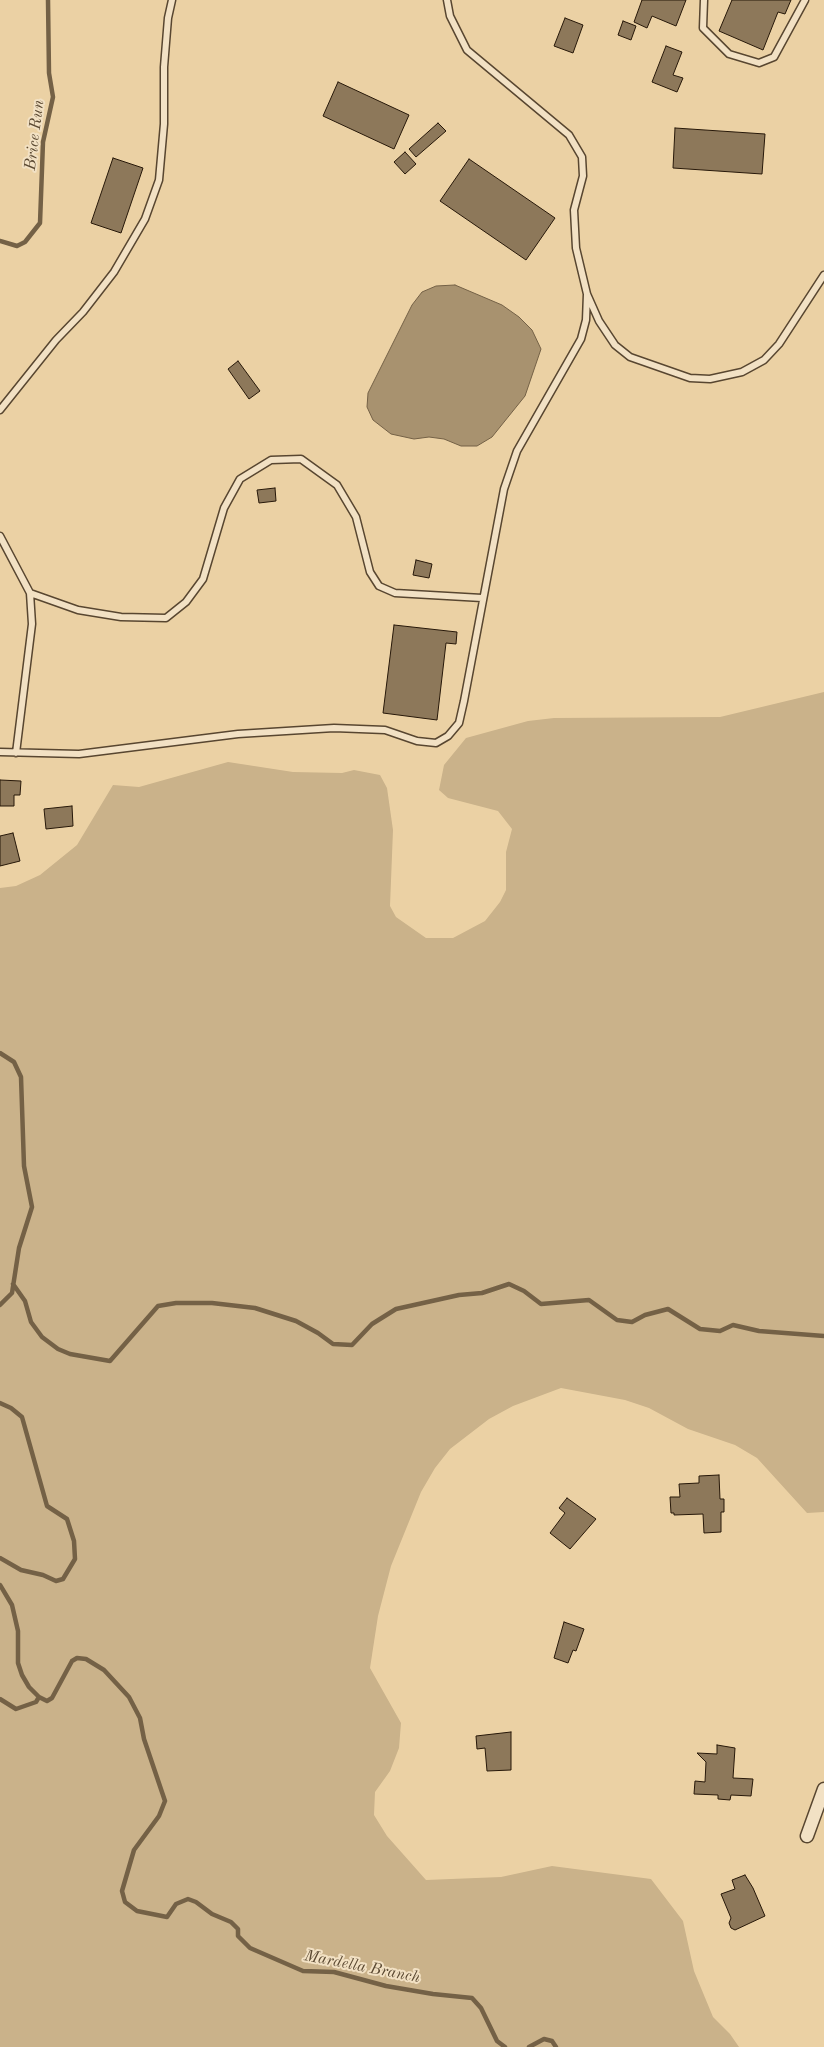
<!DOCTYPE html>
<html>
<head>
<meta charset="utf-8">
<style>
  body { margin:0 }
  canvas { display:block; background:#ebd1a4 }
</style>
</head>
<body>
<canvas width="824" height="2047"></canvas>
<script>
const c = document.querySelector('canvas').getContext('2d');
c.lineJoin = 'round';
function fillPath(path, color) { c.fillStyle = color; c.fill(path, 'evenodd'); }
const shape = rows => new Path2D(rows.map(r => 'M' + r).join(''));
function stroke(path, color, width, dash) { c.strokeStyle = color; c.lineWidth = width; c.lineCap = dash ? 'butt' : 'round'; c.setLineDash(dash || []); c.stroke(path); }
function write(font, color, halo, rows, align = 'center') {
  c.font = font + ' "Old Standard TT",serif'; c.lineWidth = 4; c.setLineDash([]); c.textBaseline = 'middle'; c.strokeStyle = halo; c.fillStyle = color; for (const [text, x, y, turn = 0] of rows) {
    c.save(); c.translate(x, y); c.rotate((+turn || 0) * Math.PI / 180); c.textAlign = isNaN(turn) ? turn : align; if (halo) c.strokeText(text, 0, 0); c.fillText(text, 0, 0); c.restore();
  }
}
const green = shape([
  [824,692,824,1512,807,1513,757,1458,735,1445,688,1429,649,1408,625,1400,561,1388,513,1406,489,1419,450,1449,435,1468,421,1492,391,1566,378,1616,370,1668,401,1723,399,1748,390,1771,375,1792,374,1815,387,1836,426,1880,501,1877,552,1866,651,1879,683,1921,694,1971,713,2017,730,2034,739,2047,0,2047,0,888,16,886,40,875,77,845,113,785,139,787,228,762,293,772,342,773,354,770,380,775,387,788,393,830,390,906,396,917,426,938,453,938,485,921,500,902,506,890,506,852,512,829,498,811,448,798,439,790,444,765,466,738,528,721,554,718,720,717]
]);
const water = shape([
  [455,285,502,305,519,317,532,330,541,349,525,396,492,437,477,446,461,446,444,439,429,437,414,439,391,434,373,420,367,407,368,393,412,305,422,292,436,286,455,285]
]);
const stream = shape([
  [0,241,17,246,25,242,40,223,43,142,53,97,49,73,48,0],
  [0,1053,14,1062,21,1077,24,1166,32,1207,19,1248,12,1293,0,1305],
  [13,1284,25,1301,31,1322,42,1337,58,1349,70,1354,110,1361,158,1306,176,1303,212,1303,255,1308,296,1321,318,1333,333,1344,352,1345,372,1324,396,1309,459,1295,482,1293,509,1284,524,1291,541,1304,589,1300,617,1320,632,1322,645,1315,668,1309,700,1329,720,1331,733,1325,759,1331,824,1336],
  [0,1403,11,1408,22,1417,47,1506,67,1519,74,1541,75,1559,63,1579,56,1581,43,1575,21,1570,0,1558],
  [0,1585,12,1605,18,1631,18,1663,22,1675,29,1687,39,1697,47,1701,52,1698,72,1661,77,1658,86,1659,104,1670,129,1697,140,1718,144,1739,165,1801,159,1816,134,1850,122,1891,125,1902,137,1911,167,1917,176,1904,188,1899,196,1902,212,1914,231,1922,238,1929,238,1936,250,1948,303,1971,334,1972,386,1986,433,1994,472,1998,481,2008,497,2041,505,2047],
  [0,1699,16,1709,36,1702,39,1697],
  [529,2047,544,2039,552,2041,556,2047]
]);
const building = shape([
  [642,0,686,0,676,26,652,16,647,28,634,22,642,0],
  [732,0,791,0,785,14,778,12,763,50,719,31,732,0],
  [565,18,583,25,573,53,554,46,565,18],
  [623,21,636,26,631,40,618,35,623,21],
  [666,46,682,52,673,75,683,78,677,92,652,82,666,46],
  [338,82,409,115,394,149,323,116,338,82],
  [438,123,446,131,416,157,409,149,438,123],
  [675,128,765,134,762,174,673,168,675,128],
  [405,152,416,164,405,174,394,162,405,152],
  [113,158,143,168,121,233,91,223,113,158],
  [469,159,555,218,526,260,440,201,469,159],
  [238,361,260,391,249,399,228,369,238,361],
  [275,488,276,501,259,503,257,490,275,488],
  [416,560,432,564,429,578,413,575,416,560],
  [394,625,457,632,456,644,446,643,437,720,383,713,394,625],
  [0,780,21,781,20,795,14,795,14,806,0,806,0,780],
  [72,806,73,826,46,829,44,809,72,806],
  [13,833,20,861,0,866,0,836,13,833],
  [719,1475,720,1499,724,1499,724,1512,721,1512,721,1532,704,1533,703,1514,674,1515,674,1513,671,1513,670,1497,680,1497,679,1484,699,1483,699,1476,719,1475],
  [567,1498,596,1519,570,1549,550,1533,565,1513,559,1508,567,1498],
  [564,1622,584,1629,576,1651,573,1650,568,1663,554,1658,564,1622],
  [511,1732,511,1770,487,1771,485,1748,477,1749,476,1736,511,1732],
  [717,1745,735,1748,733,1778,753,1779,751,1796,731,1795,730,1800,718,1799,718,1795,694,1794,695,1781,705,1782,706,1762,697,1753,717,1754,717,1745],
  [745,1875,753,1888,765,1916,735,1930,731,1928,729,1923,731,1918,721,1894,735,1889,732,1880,745,1875]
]);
const service = shape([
  [447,0,450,16,467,50,569,135,582,157,583,176,574,210,576,248,587,294,599,321,615,345,630,357,690,378,710,379,742,372,764,360,779,344,824,275],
  [704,0,703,28,729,54,759,63,774,57,805,0],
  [0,410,56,340,83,312,114,272,145,219,159,180,164,124,164,67,168,18,172,0],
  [0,536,30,593,32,624,16,753],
  [30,593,78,610,121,617,166,618,186,602,203,579,224,508,240,479,271,460,301,459,337,485,356,517,370,572,379,586,395,593,482,598],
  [0,752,79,754,238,734,334,728,385,730,417,741,436,743,448,736,459,723,464,701,504,489,517,451,581,339,586,320,587,294]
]);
const minor = shape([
  [807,1836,824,1789]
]);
const waterNames = [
  ["Brice Run",35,135,-83],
  ["Mardella Branch",362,1967,11]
];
fillPath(green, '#cab28a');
fillPath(water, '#a8926f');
stroke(water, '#746146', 1);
stroke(stream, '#746146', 4.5);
fillPath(building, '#8d785a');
stroke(building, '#271809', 1);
stroke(service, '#584630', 9);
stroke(minor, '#584630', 15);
stroke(service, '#f2e1c4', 6);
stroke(minor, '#f2e1c4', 12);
write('italic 16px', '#5b4932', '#f2e1c4', waterNames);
</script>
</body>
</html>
